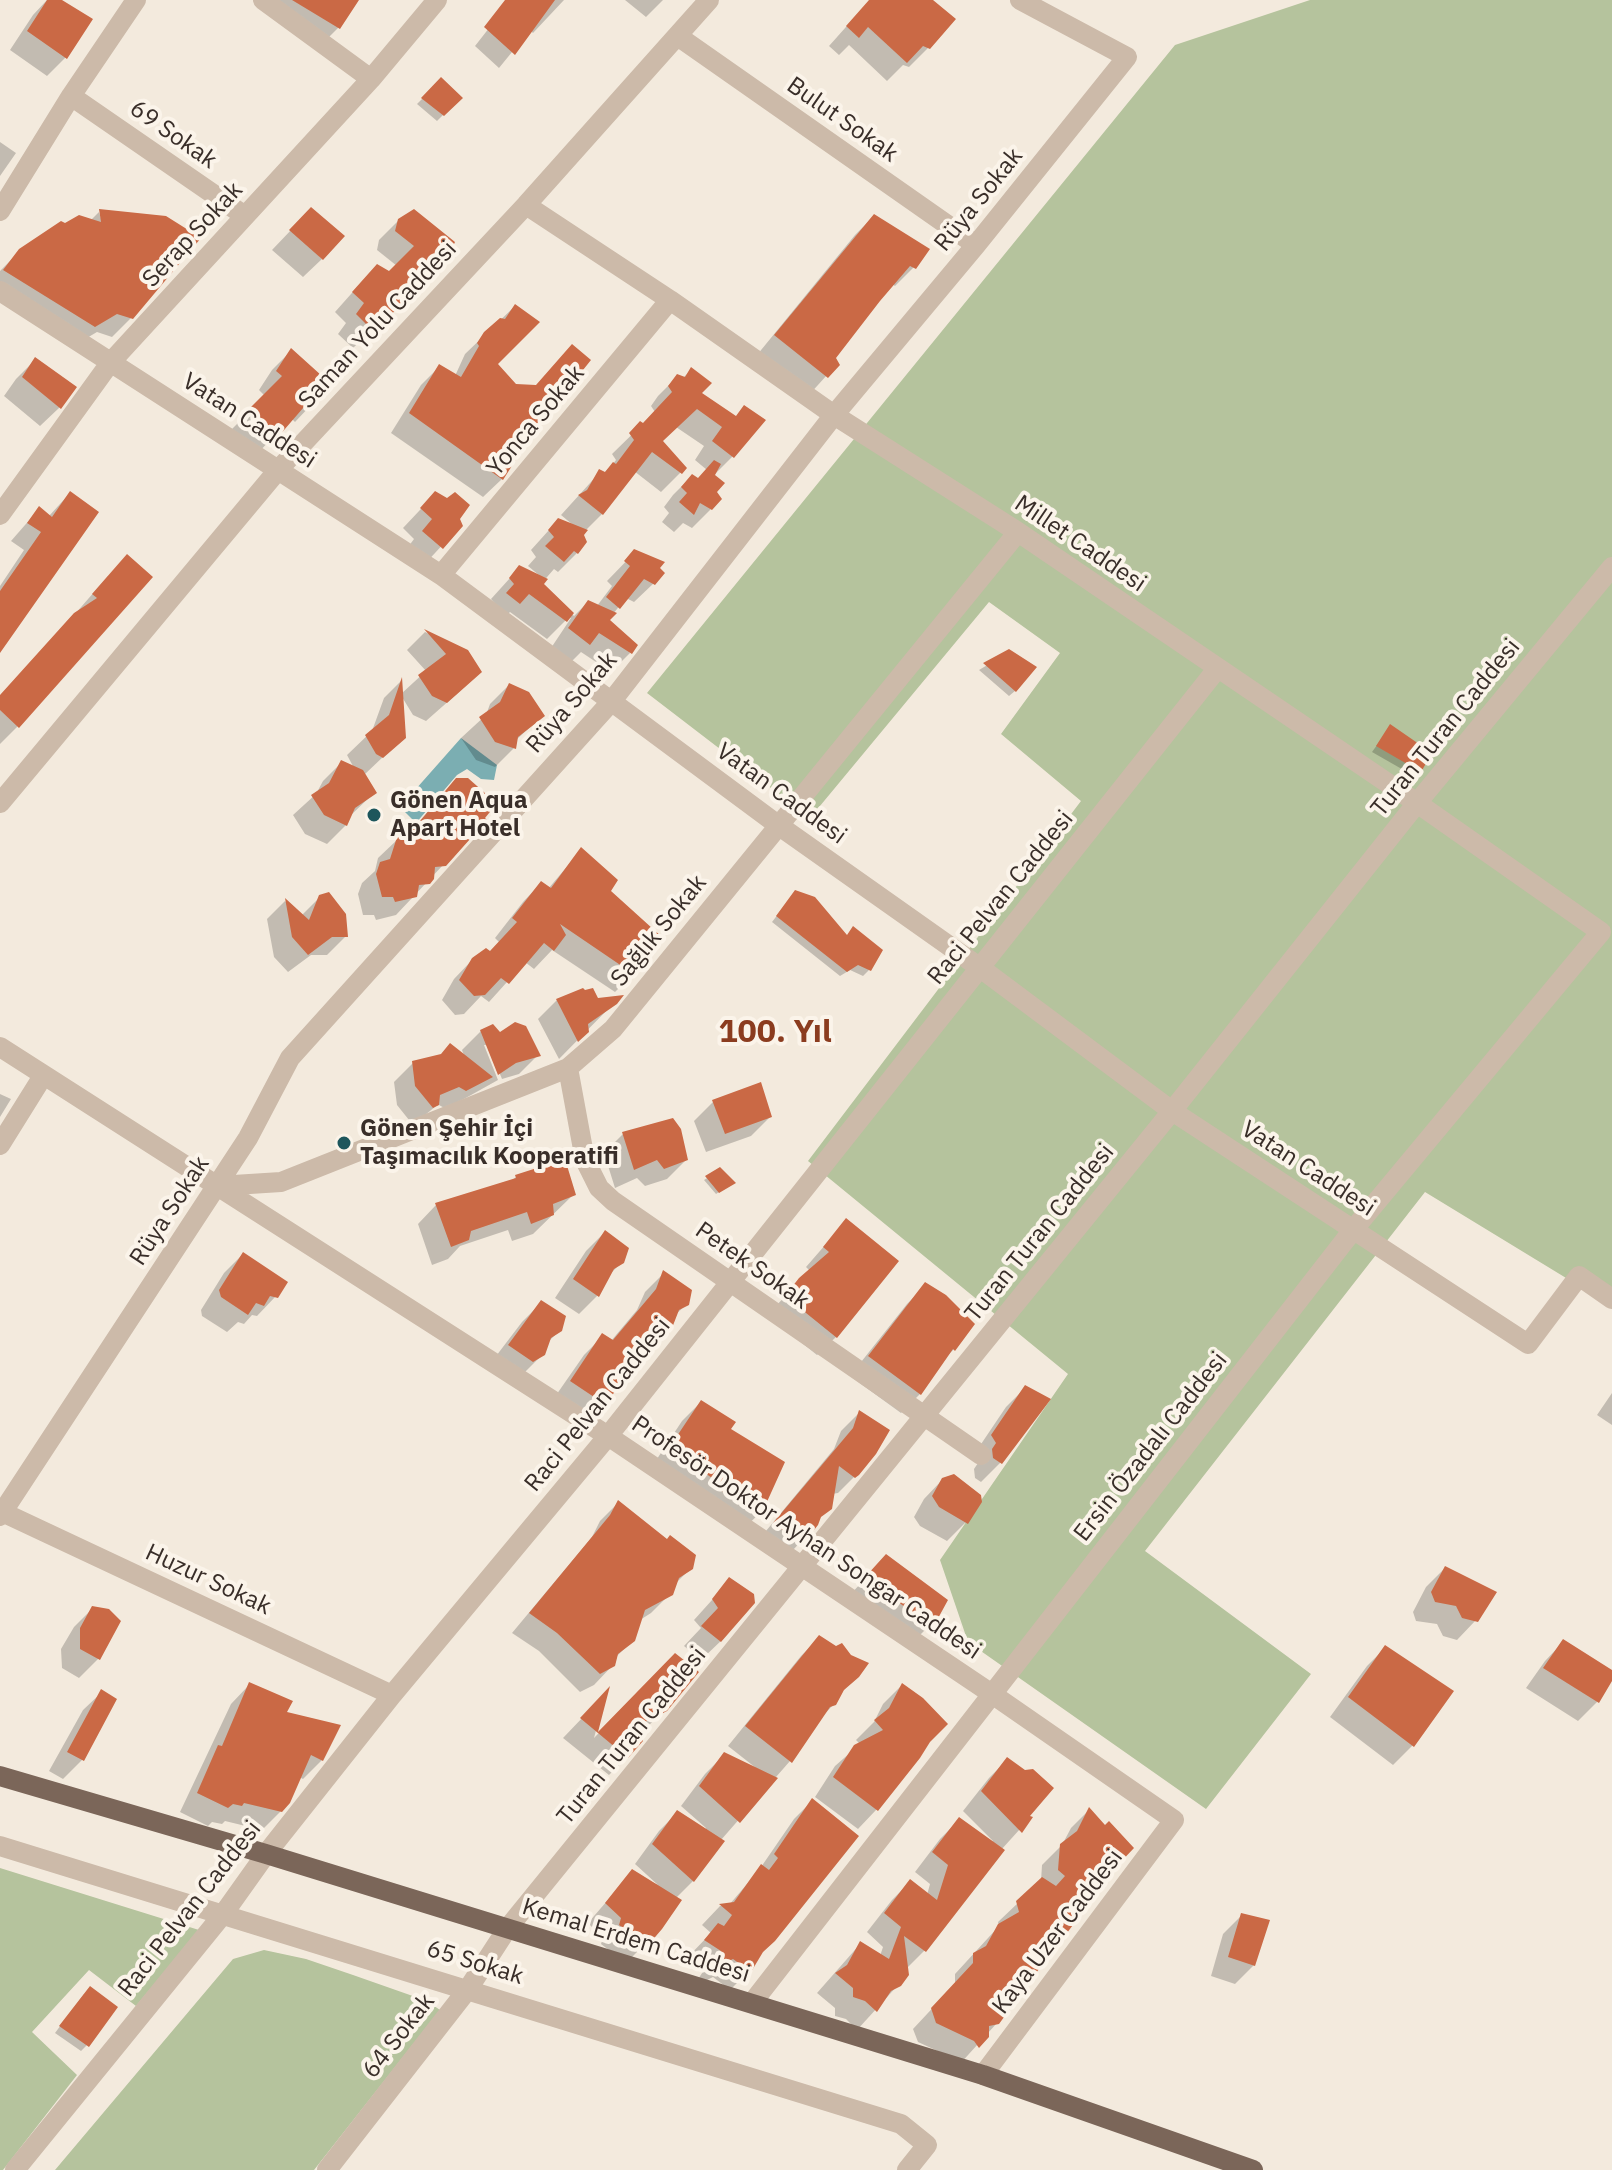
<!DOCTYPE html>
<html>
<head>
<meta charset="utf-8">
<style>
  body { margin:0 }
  canvas { display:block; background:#f3eadd }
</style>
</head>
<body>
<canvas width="1612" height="2170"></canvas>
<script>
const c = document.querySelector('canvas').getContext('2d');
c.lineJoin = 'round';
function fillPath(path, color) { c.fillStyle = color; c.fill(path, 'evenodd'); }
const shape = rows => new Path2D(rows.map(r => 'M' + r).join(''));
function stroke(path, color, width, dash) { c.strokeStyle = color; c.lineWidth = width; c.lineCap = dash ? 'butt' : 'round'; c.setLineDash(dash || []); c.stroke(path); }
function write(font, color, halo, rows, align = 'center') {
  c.font = font + ' "IBM Plex Sans",sans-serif'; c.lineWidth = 8; c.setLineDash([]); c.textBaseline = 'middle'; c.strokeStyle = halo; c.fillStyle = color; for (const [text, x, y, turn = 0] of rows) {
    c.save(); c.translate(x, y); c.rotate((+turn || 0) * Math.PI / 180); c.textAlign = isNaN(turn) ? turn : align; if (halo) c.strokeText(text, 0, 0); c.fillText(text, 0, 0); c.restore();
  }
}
const green = shape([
  [1310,0,1612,0,1612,1306,1425,1192,1145,1551,1311,1674,1206,1809,968,1642,940,1560,1068,1374,808,1161,1081,801,1001,734,1060,653,989,602,810,818,647,693,1175,45],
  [0,1868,199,1930,136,2006,89,1970,32,2032,77,2075,3,2170,0,2170],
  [264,1950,306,1959,353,1975,427,2001,440,2010,314,2170,55,2170,233,1959]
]);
const water = shape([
  [461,738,497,765,494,780,481,779,467,769,457,775,416,823,400,807]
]);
const shadow = shape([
  [47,0,58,0,66,57,47,76,10,50,33,15],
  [274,0,354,0,338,28,319,47],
  [511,0,564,0,533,33,530,30,499,68,475,46],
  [625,0,663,0,646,17],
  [870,0,917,0,928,48,909,67,903,65,887,81,849,45,839,55,829,46],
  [441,80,460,98,437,121,417,104],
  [0,142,16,153,0,176],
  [99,212,131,318,112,337,97,332,75,345,0,298,0,271,20,251,65,225,91,220],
  [874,216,914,267,895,286,892,284,834,358,837,364,808,396,757,355,855,235],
  [399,220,447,254,427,273,415,282,413,280,387,316,353,348,338,334,346,323,335,312,359,285,389,274,397,266,377,250,379,240],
  [292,229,322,259,303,277,272,250],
  [515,306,495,364,515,386,562,401,541,420,502,479,483,497,391,433,421,385,440,366,455,376,465,354],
  [291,351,329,386,295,422,291,418,257,454,230,431,265,396,259,390,272,370],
  [35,360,74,387,59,408,40,426,4,396,16,379],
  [691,370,699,393,734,418,732,457,713,476,715,492,711,509,692,528,683,523,674,532,662,522,669,513,664,507,673,495,692,476,697,480,707,470,695,460,704,446,676,427,661,441,685,468,661,492,634,471,602,514,581,535,585,542,577,553,558,572,554,569,541,584,574,616,588,602,597,606,612,586,607,581,635,552,654,583,634,602,626,598,608,620,630,653,611,672,581,652,570,663,551,648,571,618,569,617,547,639,510,612,500,622,496,605,491,599,520,567,540,576,528,566,536,557,531,550,558,520,573,525,561,515,600,472,603,474,612,465,616,460,612,454,655,412,651,406,658,396,678,376,683,378],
  [70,493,0,638,0,586,24,550,11,541,39,509,49,516],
  [435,494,461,525,422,567,405,551,414,539,403,528],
  [108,576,150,577,75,614],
  [425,632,466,651,460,691,426,721,413,715,402,697,404,737,364,775,375,792,350,816,346,825,327,844,305,834,293,815,316,794,323,781,342,762,354,768,347,755,372,731,384,698,401,681,401,694,426,671,407,650],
  [1009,652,1015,691,1009,696,979,670],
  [509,685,542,716,515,741,514,748,495,767,476,760,461,738,486,715,490,704],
  [52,686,17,727,0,744,0,696],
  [1390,727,1419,771,1414,776,1372,752],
  [456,780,444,864,396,915,376,920,374,915,363,915,358,894,362,883,375,871,378,858,398,839,410,832],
  [581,850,608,891,634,973,615,992,552,950,534,969,525,962,489,1002,481,996,464,1014,455,1015,442,1000,454,979,473,959,489,953,499,942,495,938,523,902,541,883,548,889],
  [795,892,869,970,863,976,850,970,840,976,772,922],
  [320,897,346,936,327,955,311,955,288,972,274,957,267,919,285,901,301,916],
  [557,1000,615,1002,559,1059,538,1019],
  [481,1031,499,1034,538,1055,519,1074,502,1079,488,1045,484,1045,498,1080,446,1109,439,1105,436,1106,413,1125,397,1105,394,1082,413,1063,465,1058,462,1050],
  [0,1094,11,1099,0,1117],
  [713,1102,770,1117,751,1136,706,1152,694,1121],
  [623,1134,686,1160,667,1179,645,1186,637,1178,615,1188,604,1153],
  [720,1170,731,1184,716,1194,704,1180],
  [516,1177,573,1195,533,1234,512,1241,508,1230,460,1246,448,1259,432,1265,418,1224,436,1205,511,1181],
  [846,1221,836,1337,817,1355,767,1315,810,1271,806,1267],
  [605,1232,622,1262,608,1276,598,1295,579,1314,555,1298,586,1251],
  [243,1254,276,1296,257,1316,252,1315,244,1324,238,1322,227,1332,202,1316,201,1310,224,1273],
  [664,1273,687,1304,674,1316,670,1327,650,1347,638,1356,636,1355,605,1404,586,1423,552,1401,584,1355,603,1336,611,1341,637,1310,645,1292],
  [926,1285,954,1349,943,1360,920,1394,901,1413,850,1376,907,1304],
  [541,1303,560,1330,547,1343,543,1354,523,1374,490,1364,522,1322],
  [1025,1388,1000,1463,981,1482,975,1478,974,1469,978,1463,973,1456,1006,1407],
  [1612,1393,1612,1425,1597,1415],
  [701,1402,729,1430,759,1514,740,1532,651,1468,682,1421],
  [860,1412,858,1473,838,1493,832,1494,817,1524,782,1562,756,1543,834,1449,841,1431],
  [943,1479,966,1522,947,1541,920,1526,914,1517,924,1499],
  [618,1503,691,1568,674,1585,671,1593,651,1613,640,1620,633,1640,615,1658,613,1665,594,1685,580,1692,539,1651,512,1633,592,1537,600,1521],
  [886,1556,934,1621,914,1641,849,1596],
  [1445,1568,1476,1620,1457,1640,1443,1636,1437,1624,1416,1621,1413,1612,1426,1587],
  [730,1580,724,1638,701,1660,684,1646,701,1628,694,1620],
  [93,1608,98,1659,79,1678,62,1668,61,1649,74,1627],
  [820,1637,840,1694,834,1704,819,1720,790,1761,721,1840,693,1881,675,1899,648,1941,628,1961,623,1961,601,1944,603,1938,588,1923,632,1872,658,1885,635,1864,659,1831,678,1812,705,1830,706,1828,681,1806,705,1774,724,1755,756,1768,728,1746,801,1656],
  [1563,1642,1612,1673,1612,1678,1597,1702,1578,1721,1526,1688,1545,1661],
  [1386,1647,1451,1692,1412,1746,1393,1765,1330,1717,1367,1666],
  [675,1655,666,1710,640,1733,628,1756,609,1775,563,1738,606,1693,594,1738],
  [249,1685,322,1760,303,1779,299,1777,281,1811,262,1830,225,1821,222,1824,212,1822,208,1826,180,1812,231,1704],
  [902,1685,928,1741,919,1757,876,1810,858,1829,815,1797,835,1766,860,1744,856,1740,874,1722,883,1704],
  [102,1692,82,1760,63,1779,49,1771,83,1710],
  [1007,1760,1030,1818,1001,1850,925,1950,906,1969,899,1984,857,2030,846,2019,835,2016,835,2008,817,1993,861,1943,880,1956,883,1947,867,1932,892,1900,911,1881,927,1895,930,1884,915,1872,940,1839,959,1820,991,1843,993,1841,963,1811,989,1778],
  [812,1801,760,1954,749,1971,730,1990,713,1977,693,1987,704,1970,686,1959,711,1933,702,1925,720,1906,729,1905,759,1870,794,1819],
  [1089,1810,1104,1827,1115,1866,997,2023,959,2065,955,2059,918,2042,913,2029,955,1984,955,1974,999,1926,998,1922,1041,1881,1042,1865,1062,1845,1071,1828],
  [1242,1915,1254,1965,1235,1984,1211,1976,1223,1934],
  [84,1994,87,2045,81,2051,55,2033]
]);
const building = shape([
  [47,0,62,0,93,19,67,59,27,31],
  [292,0,359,0,340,29],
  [505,0,555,0,515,55,484,27],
  [869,0,933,0,956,19,930,49,923,46,907,63,868,27,859,38,846,26],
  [441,77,463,98,444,116,421,98],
  [311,207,345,236,323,260,289,230],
  [99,209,166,216,201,238,133,319,117,314,95,327,3,270,19,249,61,221,65,223,79,215,101,222],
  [414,209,455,242,449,255,436,264,430,260,407,291,409,298,373,331,356,314,364,303,352,292,377,264,389,271,414,246,395,231,398,219],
  [874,214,930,249,916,269,910,266,880,301,836,358,840,365,828,378,774,335],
  [515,304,540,322,498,364,516,384,536,385,572,344,591,360,579,375,583,380,563,402,558,401,546,417,544,415,503,480,409,413,439,364,461,377,479,346,477,343,484,332,500,318,505,319],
  [291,348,332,385,315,404,310,400,278,437,247,411,282,376,276,371],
  [35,357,77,387,61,409,22,377],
  [691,367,712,383,702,393,736,416,744,405,766,420,734,458,712,441,722,427,697,409,663,441,687,468,682,474,652,452,603,515,578,495,587,490,599,469,605,472,613,462,616,464,634,440,629,433,640,421,643,423,672,392,668,386,677,374,685,377],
  [714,460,721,464,715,475,725,483,717,492,722,499,712,510,700,503,694,515,679,502,687,493,681,487,692,474,698,478],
  [70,491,99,512,0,653,0,591,41,532,27,523,39,506,52,517],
  [435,491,447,498,455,492,470,505,460,519,463,526,443,549,422,531,432,519,420,508],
  [558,518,588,530,584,535,587,542,578,554,574,551,564,562,545,546,554,537,548,530],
  [634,549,665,562,660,568,665,573,655,585,644,579,620,609,606,597,630,566,624,561],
  [127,554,153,577,19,728,0,710,0,695,74,613,97,598,92,594],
  [519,565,548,579,544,584,574,613,567,622,529,594,520,604,506,593,514,584,509,578],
  [588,600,617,613,610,620,638,645,632,654,599,633,590,645,568,628],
  [424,629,468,650,482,672,447,703,432,696,418,675,446,654],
  [1009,649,1037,667,1016,692,983,663],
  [402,677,406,738,383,758,376,754,365,735,389,715],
  [509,683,529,692,545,716,518,737,516,749,495,742,479,717,500,702],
  [1390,724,1432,753,1421,772,1376,746],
  [341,760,363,770,377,793,355,808,347,826,324,815,311,795,329,783],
  [456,778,468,778,486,794,483,800,494,807,485,818,487,820,446,866,435,867,434,879,430,884,419,885,417,897,395,902,393,897,382,897,376,874,380,862,390,859,397,837,415,827],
  [581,847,618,880,611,891,663,938,635,975,560,924,566,935,554,951,544,943,509,984,501,978,485,995,474,996,459,980,472,958,486,948,490,951,517,922,512,918,541,881,551,888],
  [795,890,815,897,847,935,853,926,883,950,871,971,858,965,847,972,776,916],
  [329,892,346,914,348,937,332,937,308,955,292,937,285,898,309,920,319,895],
  [583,988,585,990,593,988,598,998,624,995,617,1004,588,1024,589,1032,578,1042,556,999],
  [515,1022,526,1026,541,1056,516,1063,498,1075,480,1030,493,1024,500,1032],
  [450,1043,493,1077,466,1091,459,1087,440,1095,439,1105,433,1108,415,1086,412,1061,441,1054],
  [761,1082,772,1117,725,1134,712,1100],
  [673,1118,681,1129,688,1160,664,1169,657,1160,634,1170,622,1132],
  [565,1159,576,1195,553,1204,554,1215,531,1224,527,1212,471,1231,469,1240,451,1247,435,1203,516,1178,515,1175],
  [720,1167,736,1183,719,1193,705,1176],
  [846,1218,899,1261,837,1338,785,1296,799,1278,829,1252,823,1247],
  [605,1230,629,1248,624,1263,614,1269,599,1297,573,1279],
  [243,1252,288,1282,278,1298,270,1296,264,1306,256,1303,248,1315,221,1297,219,1290],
  [663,1270,692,1290,689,1305,679,1310,672,1328,659,1338,652,1334,606,1405,570,1381,602,1333,613,1340,656,1289],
  [925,1282,946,1295,975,1324,955,1351,953,1349,921,1395,868,1356],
  [541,1300,566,1316,562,1331,551,1338,545,1355,533,1362,508,1345],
  [1025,1385,1051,1399,1002,1464,993,1458,992,1449,996,1443,991,1435],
  [701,1400,736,1422,731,1429,785,1462,761,1515,722,1491,725,1487,669,1448],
  [859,1410,890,1430,876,1454,859,1475,855,1478,839,1466,832,1509,821,1517,818,1525,803,1544,773,1523,853,1428],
  [954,1474,981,1495,982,1502,968,1524,939,1507,932,1496,942,1478],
  [618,1500,667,1539,670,1535,696,1555,693,1569,679,1578,673,1595,645,1610,635,1641,618,1654,615,1666,600,1674,557,1633,529,1613,610,1515],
  [886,1554,948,1600,936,1622,927,1625,891,1596,868,1584,867,1575],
  [1445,1566,1497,1592,1478,1622,1462,1618,1456,1606,1435,1602,1431,1592],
  [729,1577,754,1594,755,1603,721,1642,701,1626,718,1608,712,1599],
  [92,1606,109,1609,121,1621,100,1660,80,1649,80,1628],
  [819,1635,836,1646,842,1643,851,1655,869,1663,859,1677,844,1690,836,1705,830,1707,792,1763,745,1726],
  [1563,1639,1612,1670,1612,1681,1599,1703,1543,1668],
  [1385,1645,1454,1691,1414,1747,1348,1697],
  [675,1653,699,1672,667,1711,641,1724,643,1741,628,1758,580,1718,610,1686,598,1732],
  [249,1682,293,1701,287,1712,341,1725,323,1761,311,1755,290,1803,282,1812,244,1803,242,1806,233,1804,228,1808,197,1793,218,1745,222,1746],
  [902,1683,923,1698,948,1724,930,1742,920,1758,878,1811,833,1777,854,1745,883,1730,874,1720,889,1708],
  [101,1689,117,1699,84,1761,67,1752],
  [724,1752,778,1778,740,1823,699,1786],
  [1007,1757,1025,1770,1033,1769,1054,1788,1030,1816,1033,1817,1022,1833,981,1791],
  [812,1798,859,1836,775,1941,763,1952,751,1972,733,1959,707,1972,721,1951,704,1940,718,1923,724,1926,732,1915,719,1904,734,1902,761,1864,769,1870,778,1858,774,1854],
  [1089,1807,1105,1825,1109,1821,1134,1848,1116,1867,1064,1937,1063,1936,999,2024,989,2026,989,2037,979,2048,974,2041,936,2023,931,2008,973,1963,973,1953,986,1946,998,1924,1019,1912,1016,1901,1042,1877,1056,1886,1065,1876,1058,1870,1060,1844,1077,1831],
  [677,1810,725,1841,694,1882,652,1844],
  [959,1817,1005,1850,926,1952,904,1936,909,1975,901,1986,891,1991,877,2012,865,2001,853,1997,853,1988,835,1973,847,1965,860,1941,889,1959,901,1927,884,1913,910,1879,937,1900,948,1865,932,1852],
  [632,1869,682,1900,662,1929,650,1943,643,1943,619,1925,621,1918,605,1903],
  [1241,1913,1270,1920,1255,1966,1228,1957],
  [90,1986,118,2007,89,2047,59,2026]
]);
const minor = shape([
  [263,0,371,79],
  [679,37,976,245],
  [71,96,245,216],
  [526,205,670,300,834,415,1018,532,1417,803,1601,932,1353,1230,752,2003],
  [0,211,71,96,136,0],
  [0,291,441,575,778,825,979,967,1172,1111,1528,1344,1579,1276,1612,1299],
  [0,515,110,363,371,79,437,0],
  [441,575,670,300],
  [0,803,278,470,526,205,709,0],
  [0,1047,608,1436,992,1694,1174,1820,983,2075],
  [568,1068,585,1160,599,1188,613,1201,981,1455],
  [0,1145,43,1076],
  [218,1186,281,1182,568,1068,613,1029,1018,532],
  [2,1512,392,1695],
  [0,1516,248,1138,290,1058,611,702,834,415,976,245,1127,57,1020,0],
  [0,1846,901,2124,927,2145,907,2170],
  [15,2170,224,1913,266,1854,392,1695,608,1436,1217,669],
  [327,2170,468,1989,507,1929,1172,1111,1417,803,1612,567]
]);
const major = shape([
  [0,1776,266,1854,983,2075,1253,2170]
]);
const markers = [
  [374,815,8,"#1d565c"],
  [344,1143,8,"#1d565c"]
];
const streetNames = [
  ["Bulut Sokak",842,120,35],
  ["69 Sokak",173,135,35],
  ["Rüya Sokak",979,200,-51],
  ["Serap Sokak",193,235,-47],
  ["Saman Yolu Caddesi",378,325,-47],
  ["Vatan Caddesi",249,421,33],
  ["Yonca Sokak",536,421,-50],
  ["Millet Caddesi",1080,544,34],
  ["Rüya Sokak",572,703,-49],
  ["Turan Turan Caddesi",1446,728,-51],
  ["Vatan Caddesi",781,794,36],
  ["Raci Pelvan Caddesi",1001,898,-51],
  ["Sağlık Sokak",659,931,-51],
  ["Vatan Caddesi",1308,1169,33],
  ["Rüya Sokak",170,1211,-57],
  ["Turan Turan Caddesi",1040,1233,-51],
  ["Petek Sokak",752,1266,35],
  ["Raci Pelvan Caddesi",598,1405,-51],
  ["Ersin Özadalı Caddesi",1151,1447,-52],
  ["Profesör Doktor Ayhan Songar Caddesi",806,1538,34],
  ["Huzur Sokak",208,1580,25],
  ["Turan Turan Caddesi",632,1736,-51],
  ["Raci Pelvan Caddesi",190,1909,-52],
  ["Kaya Uzer Caddesi",1058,1932,-53],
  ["Kemal Erdem Caddesi",636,1941,17],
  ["65 Sokak",475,1963,17],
  ["64 Sokak",399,2036,-52]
];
const poiNames = [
  ["Gönen Aqua",390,801],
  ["Apart Hotel",390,829],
  ["Gönen Şehir İçi",360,1129],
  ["Taşımacılık Kooperatifi",360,1157]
];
const districtNames = [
  ["100. Yıl",775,1033]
];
fillPath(green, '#b5c39d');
fillPath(water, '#7baeb2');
fillPath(shadow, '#0003');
fillPath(building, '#ca6945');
stroke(minor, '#ccbaa9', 20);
stroke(major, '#7b6659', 20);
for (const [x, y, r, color] of markers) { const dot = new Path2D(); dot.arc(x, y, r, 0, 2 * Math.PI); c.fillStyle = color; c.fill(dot); stroke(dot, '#fbf4ea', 3); }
write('24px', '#392e29', '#fbf4ea', streetNames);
write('bold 24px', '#392e29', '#fbf4ea', poiNames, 'left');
write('bold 32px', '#8b3c1f', '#fbf4ea', districtNames);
</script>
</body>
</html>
